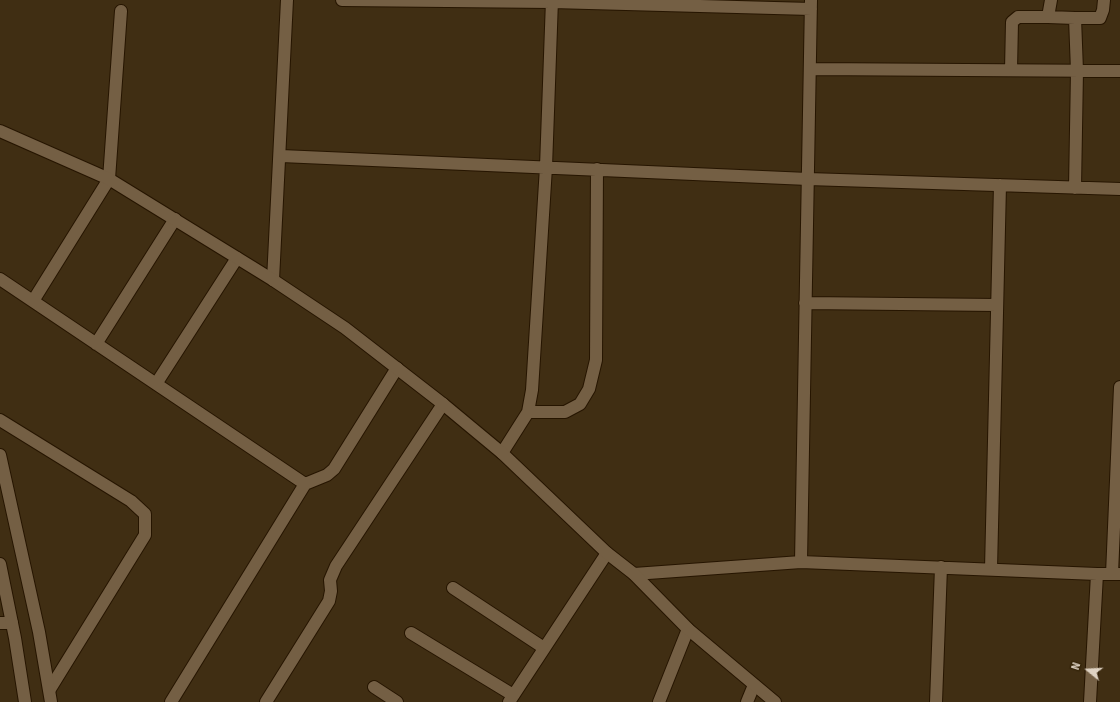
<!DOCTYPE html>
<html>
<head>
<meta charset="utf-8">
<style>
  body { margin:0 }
  #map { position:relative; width:1120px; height:702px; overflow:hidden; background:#402e13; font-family:"Source Sans 3",sans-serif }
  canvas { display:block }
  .north { position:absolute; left:1068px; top:650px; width:40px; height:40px; -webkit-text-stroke:3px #352408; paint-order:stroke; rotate:288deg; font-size:11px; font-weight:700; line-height:16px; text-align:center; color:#dfd3c4 }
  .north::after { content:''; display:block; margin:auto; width:14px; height:18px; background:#dfd3c4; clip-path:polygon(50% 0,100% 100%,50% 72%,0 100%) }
</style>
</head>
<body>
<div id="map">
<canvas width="1120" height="702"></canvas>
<div class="north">N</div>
</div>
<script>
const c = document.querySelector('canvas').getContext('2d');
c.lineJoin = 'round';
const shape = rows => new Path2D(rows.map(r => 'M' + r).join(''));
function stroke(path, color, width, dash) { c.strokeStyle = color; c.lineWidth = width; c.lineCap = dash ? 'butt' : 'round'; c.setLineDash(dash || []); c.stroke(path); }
const street = shape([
  [342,0,552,2,811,9],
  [1051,0,1048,17,1075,18,1077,71,1075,188],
  [1075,18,1100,18,1103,10,1104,0],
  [810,69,1120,71],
  [1011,70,1012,22,1018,17,1048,17],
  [281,156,808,179,1120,189],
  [0,279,305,484,171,702],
  [273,280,287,0],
  [33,301,109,179,121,11],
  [805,303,997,305],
  [96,344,175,219],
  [156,384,237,258],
  [528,412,565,412,580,404,589,389,596,360,597,169],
  [0,420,131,501,145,514,145,535,50,689],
  [502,453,528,412,532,390,546,167,552,0],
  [305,484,327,475,334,469,397,368],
  [801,562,1097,574,1120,574],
  [991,569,1000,185],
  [634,574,801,562,811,0],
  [1112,574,1120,387],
  [453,588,544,648],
  [0,623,12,623],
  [411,633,513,695],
  [374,687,397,702],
  [266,702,329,601,331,591,330,580,336,566,443,404],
  [509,702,607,553],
  [659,702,688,629],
  [747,702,754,685],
  [936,702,941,567],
  [1090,702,1097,574]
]);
const secondary = shape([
  [0,131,109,179,273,280,345,328,443,404,502,453,607,553,634,574,688,629,775,702],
  [0,455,39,632,51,702],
  [0,564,15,638,25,702]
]);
stroke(street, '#261500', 14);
stroke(secondary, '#261500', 14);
stroke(street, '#745f44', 12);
stroke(secondary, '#745f44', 12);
</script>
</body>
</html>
